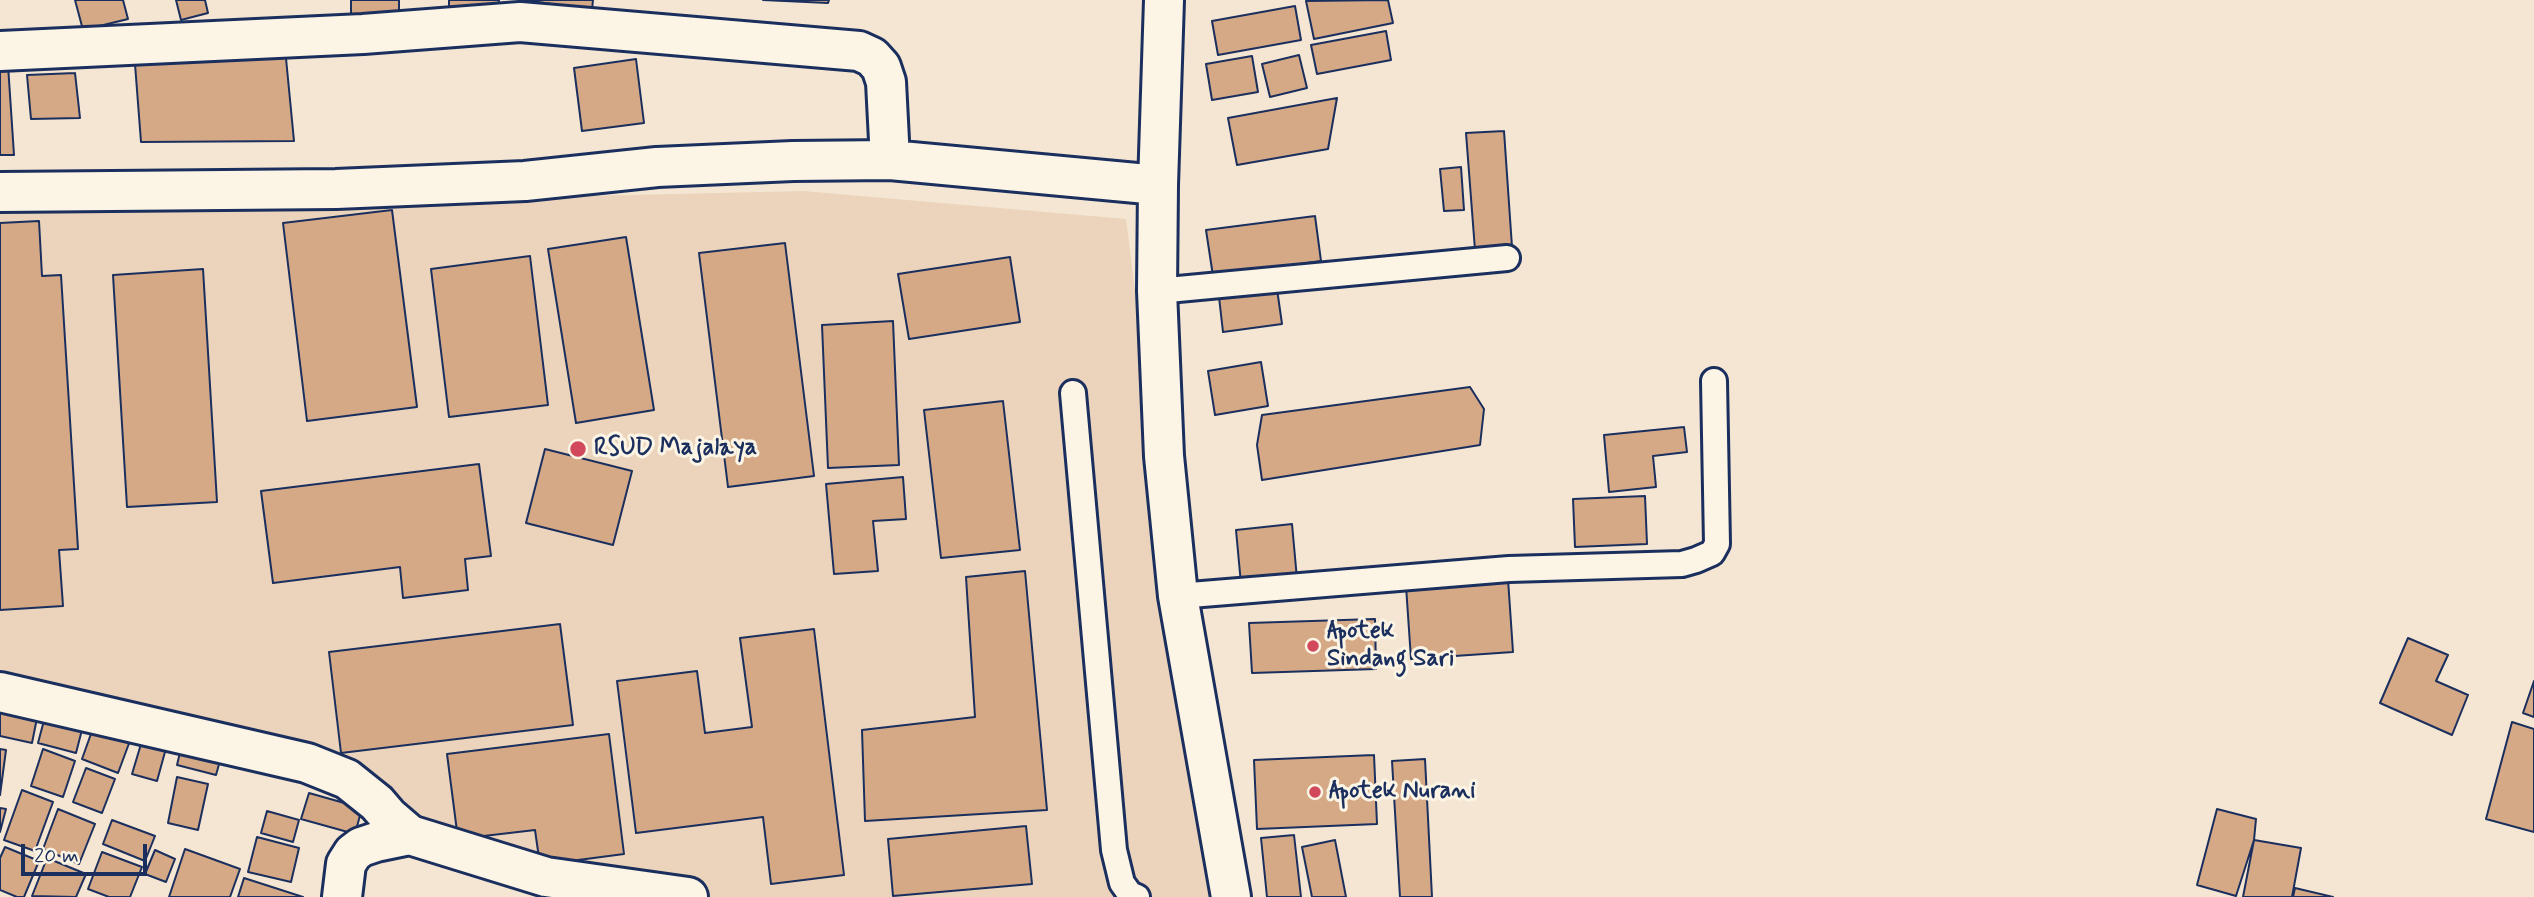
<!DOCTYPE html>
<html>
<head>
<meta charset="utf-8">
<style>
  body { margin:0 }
  #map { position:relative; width:2534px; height:897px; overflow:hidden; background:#f4e6d2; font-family:Mynerve,sans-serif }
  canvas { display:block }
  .scale { position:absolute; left:21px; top:844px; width:126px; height:32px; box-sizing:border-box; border:4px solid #1b2f5e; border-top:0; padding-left:9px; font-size:21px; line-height:24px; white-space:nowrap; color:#1b2f5e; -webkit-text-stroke:5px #fcf5e5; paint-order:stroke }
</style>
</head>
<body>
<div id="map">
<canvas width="2534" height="897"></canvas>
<div class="scale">20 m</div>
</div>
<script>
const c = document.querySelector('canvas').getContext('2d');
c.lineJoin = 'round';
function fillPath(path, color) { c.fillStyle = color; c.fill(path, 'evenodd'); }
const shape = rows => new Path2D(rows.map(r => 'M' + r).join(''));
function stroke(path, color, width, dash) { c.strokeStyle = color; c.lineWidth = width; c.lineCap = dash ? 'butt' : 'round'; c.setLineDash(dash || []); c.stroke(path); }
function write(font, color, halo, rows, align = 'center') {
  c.font = font + ' Mynerve,sans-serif'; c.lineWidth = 6; c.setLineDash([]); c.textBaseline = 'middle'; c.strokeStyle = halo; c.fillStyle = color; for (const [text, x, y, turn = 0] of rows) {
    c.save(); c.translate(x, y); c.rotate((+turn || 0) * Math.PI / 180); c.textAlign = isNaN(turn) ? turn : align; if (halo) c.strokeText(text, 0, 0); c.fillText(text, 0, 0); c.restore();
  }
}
const built = shape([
  [803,191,1126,219,1211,897,709,897,547,871,419,834,395,797,370,772,314,748,0,679,0,204,462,199]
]);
const building = shape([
  [75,0,123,0,128,19,83,30,75,0],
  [176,0,205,0,208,13,181,20,176,0],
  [351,0,399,0,399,18,351,18,351,0],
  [449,0,499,0,498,10,449,7,449,0],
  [524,0,593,0,592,10,524,0],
  [763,0,829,0,828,3,763,0],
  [1388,0,1393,23,1314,39,1306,1,1388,0],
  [1295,6,1301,40,1218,55,1212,21,1295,6],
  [1386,31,1391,60,1317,74,1311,45,1386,31],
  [285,48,294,141,141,142,135,64,285,48],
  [1299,55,1307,88,1270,97,1262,64,1299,55],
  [1252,56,1258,92,1212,100,1206,64,1252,56],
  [636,59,644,123,582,131,574,68,636,59],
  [8,65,14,155,0,155,0,66,8,65],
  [75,73,80,118,31,119,27,75,75,73],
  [1337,98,1328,149,1237,165,1228,118,1337,98],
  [1504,131,1512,247,1475,250,1466,133,1504,131],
  [1461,167,1464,210,1444,211,1440,169,1461,167],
  [392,210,417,407,307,421,283,223,392,210],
  [1315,216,1321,261,1213,276,1206,230,1315,216],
  [39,221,42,276,61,275,78,549,59,550,63,606,0,610,0,223,39,221],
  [626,237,654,410,576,423,548,249,626,237],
  [785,243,814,476,728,487,699,253,785,243],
  [530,256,548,405,449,417,431,269,530,256],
  [1010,257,1020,322,909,339,898,274,1010,257],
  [203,269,217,502,127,507,113,275,203,269],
  [1277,289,1282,324,1223,332,1219,297,1277,289],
  [893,321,899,465,828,468,822,325,893,321],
  [1261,362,1268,406,1215,415,1208,371,1261,362],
  [1470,387,1484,409,1480,445,1262,480,1257,445,1262,415,1470,387],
  [1003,401,1020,550,941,558,924,410,1003,401],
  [1684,427,1687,452,1653,456,1656,487,1609,492,1604,435,1684,427],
  [545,449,632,471,613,545,526,523,545,449],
  [479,464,491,556,465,559,468,590,403,598,400,567,273,583,261,491,479,464],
  [903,477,906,519,873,521,878,571,834,574,826,484,903,477],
  [1645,496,1647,544,1575,547,1573,499,1645,496],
  [1292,524,1297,579,1241,584,1236,530,1292,524],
  [1025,571,1047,810,865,821,862,730,975,717,966,577,1025,571],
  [1508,579,1513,652,1411,659,1406,586,1508,579],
  [1375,619,1376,669,1252,673,1249,623,1375,619],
  [560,624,573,725,341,753,329,652,560,624],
  [814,629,844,875,771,884,763,817,636,833,617,681,697,671,705,733,752,727,740,638,814,629],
  [2408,638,2448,655,2436,681,2468,695,2452,735,2380,703,2408,638],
  [2534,681,2534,717,2523,713,2534,681],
  [0,699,39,708,32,743,0,736,0,699],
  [47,709,85,718,76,753,38,743,47,709],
  [97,717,134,730,118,773,82,759,97,717],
  [2512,722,2534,729,2534,832,2486,819,2512,722],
  [144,734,168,741,157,781,132,774,144,734],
  [609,734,624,854,540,865,535,830,458,839,447,754,609,734],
  [183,740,223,750,216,775,177,765,183,740],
  [0,749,6,750,0,795,0,749],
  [43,749,75,761,63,797,31,786,43,749],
  [1374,755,1377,824,1257,829,1254,760,1374,755],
  [1425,759,1432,897,1400,897,1392,761,1425,759],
  [86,768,115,779,102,813,73,802,86,768],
  [177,777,208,784,198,830,168,823,177,777],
  [22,790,53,802,35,851,4,840,22,790],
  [309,793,362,808,355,834,301,819,309,793],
  [0,808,6,809,0,832,0,808],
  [58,809,95,824,79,864,43,849,58,809],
  [2217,809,2256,819,2254,840,2236,896,2197,885,2217,809],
  [267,811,299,820,293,842,261,833,267,811],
  [112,820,155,836,145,861,103,844,112,820],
  [1026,826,1032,884,893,896,888,839,1026,826],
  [1294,835,1301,897,1267,897,1261,838,1294,835],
  [257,837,299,848,291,882,248,872,257,837],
  [1335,840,1346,897,1312,897,1302,847,1335,840],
  [2254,840,2301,848,2292,897,2243,897,2254,840],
  [5,847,39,861,24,897,17,897,0,890,0,858,5,847],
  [185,849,240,869,230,897,169,897,185,849],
  [155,850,175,859,166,882,145,874,155,850],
  [102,852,142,867,130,897,109,897,88,889,102,852],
  [47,858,86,874,76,897,32,896,47,858],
  [244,878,303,897,238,897,244,878],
  [2295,888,2333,897,2293,897,2295,888]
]);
const service = shape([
  [1157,291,1507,258],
  [1073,393,1114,850,1122,883,1130,894,1137,897],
  [1178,596,1509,569,1682,564,1696,560,1712,553,1717,544,1714,381]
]);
const minor = shape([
  [1164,0,1158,185,1157,291,1164,456,1178,596,1231,897],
  [0,51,363,34,520,22,859,51,872,57,881,67,886,82,890,160],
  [0,192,336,189,525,181,657,167,793,161,890,160,1158,185],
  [0,692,307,763,347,779,377,803,389,817,410,835,546,877,688,897],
  [342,897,346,864,353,853,361,847,376,842,410,835]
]);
const markers = [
  [578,449,9,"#d1495b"],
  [1313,646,7,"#d1495b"],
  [1315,792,7,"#d1495b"]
];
const poiNames = [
  ["RSUD Majalaya",594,449],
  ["Apotek",1327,632],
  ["Sindang Sari",1327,660],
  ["Apotek Nurani",1329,792]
];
fillPath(built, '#ebd4bb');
fillPath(building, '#d5a986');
stroke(building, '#1b2f5e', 2);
stroke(service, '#1b2f5e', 30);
stroke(minor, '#1b2f5e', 44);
stroke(service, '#fcf5e5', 24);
stroke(minor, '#fcf5e5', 38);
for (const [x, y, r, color] of markers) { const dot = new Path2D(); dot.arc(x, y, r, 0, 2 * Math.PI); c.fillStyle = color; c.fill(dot); stroke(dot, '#fcf5e5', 2.5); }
write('bold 24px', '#1b2f5e', '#fcf5e5', poiNames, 'left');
</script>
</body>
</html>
